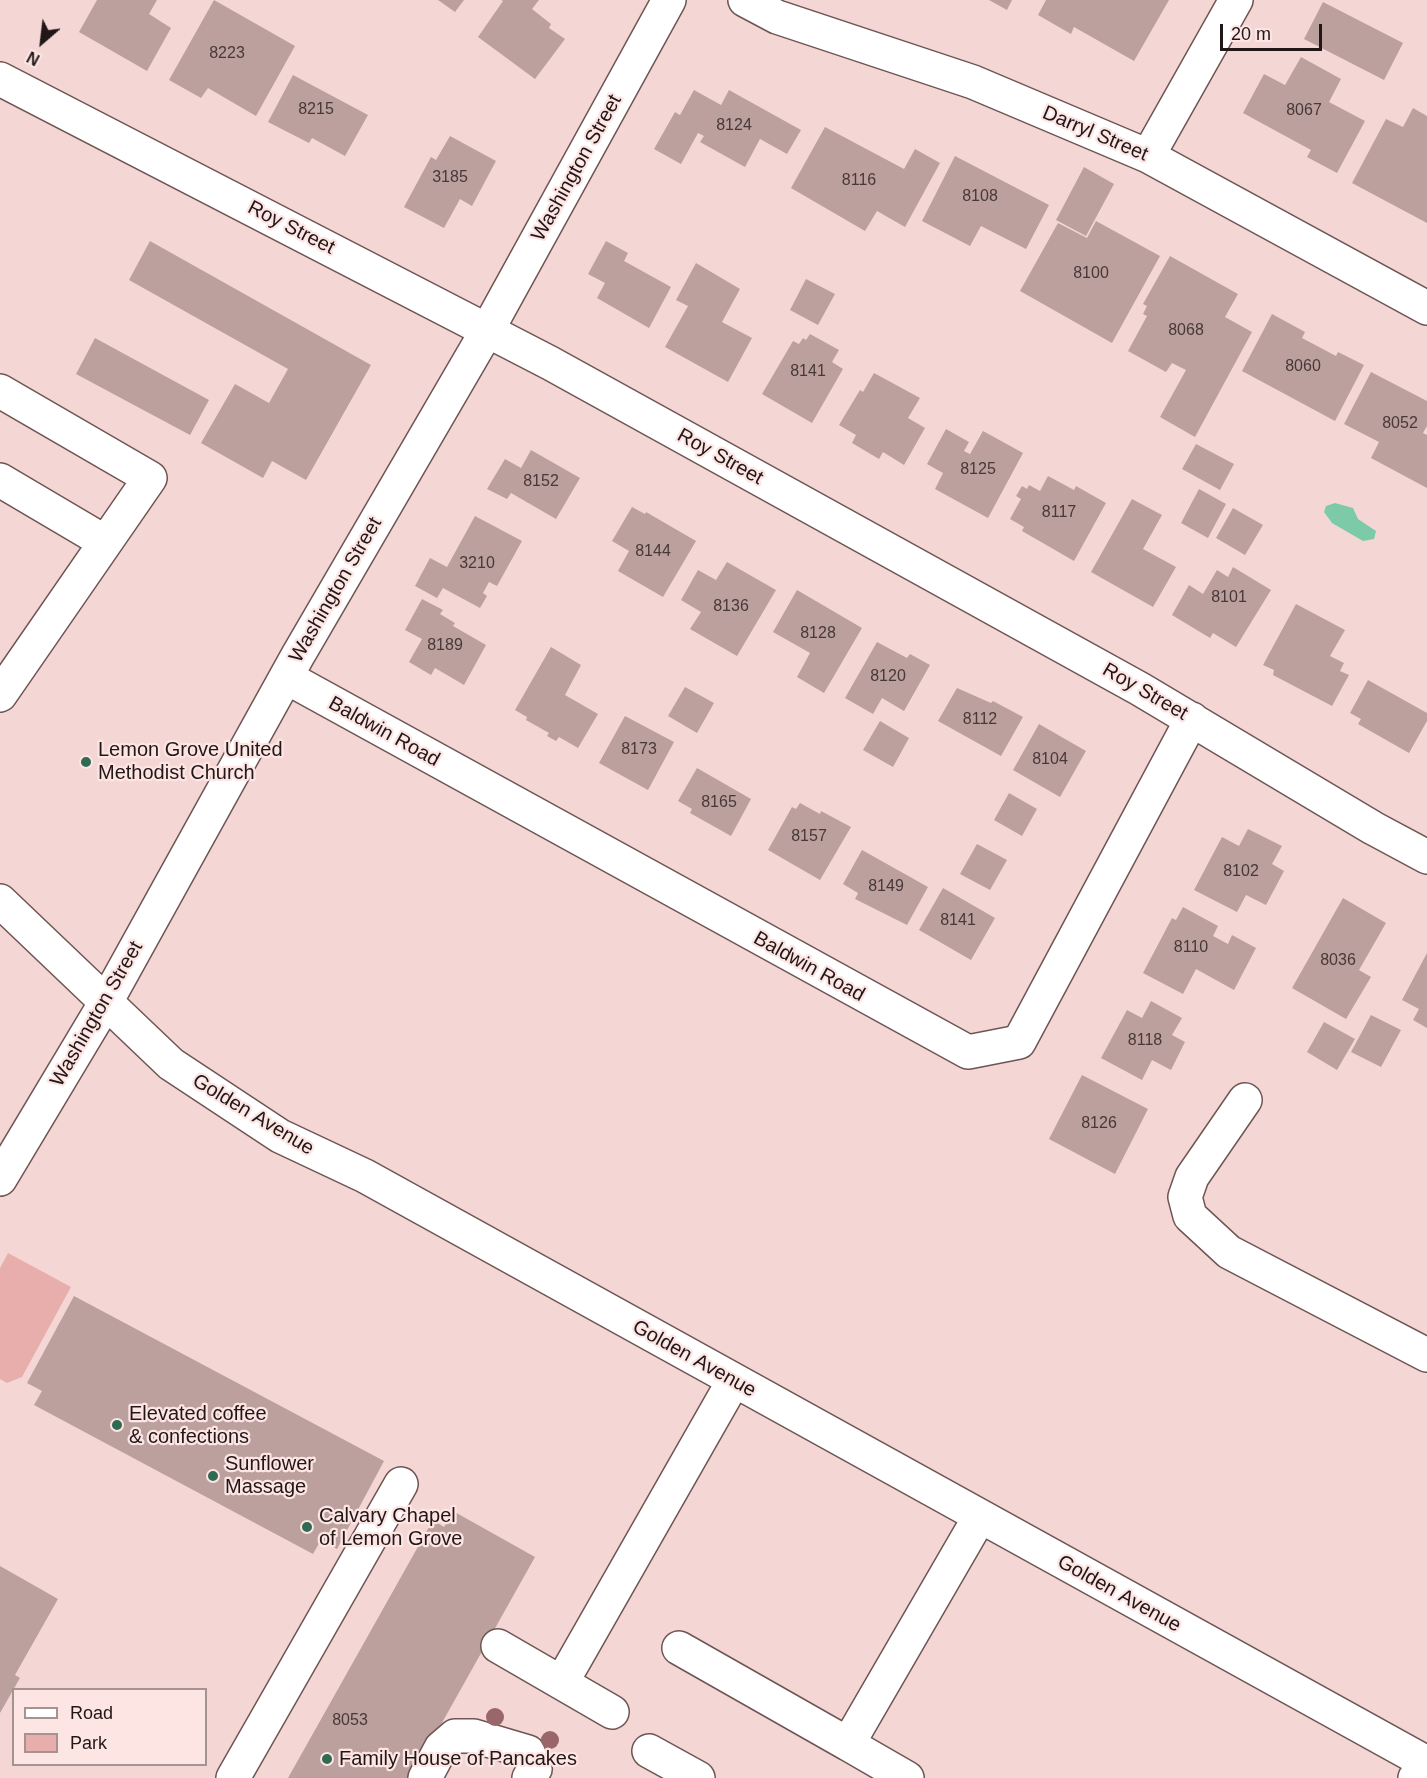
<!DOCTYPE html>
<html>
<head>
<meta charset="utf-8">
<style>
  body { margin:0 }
  #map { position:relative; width:1427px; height:1778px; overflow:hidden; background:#f4d7d5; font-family:Helvetica,sans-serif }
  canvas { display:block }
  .legend { position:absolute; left:12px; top:1688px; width:195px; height:78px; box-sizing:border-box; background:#fde5e4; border:2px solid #a59392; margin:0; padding:8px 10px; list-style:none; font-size:18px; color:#211717 }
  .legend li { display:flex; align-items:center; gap:12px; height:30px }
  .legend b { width:30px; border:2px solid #a59392 }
  .north { position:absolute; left:12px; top:12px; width:60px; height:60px; -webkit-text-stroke:4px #fde5e4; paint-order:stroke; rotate:208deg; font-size:16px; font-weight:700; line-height:24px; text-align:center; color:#211717 }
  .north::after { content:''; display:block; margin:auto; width:21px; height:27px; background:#211717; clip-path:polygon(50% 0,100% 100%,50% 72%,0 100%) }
  .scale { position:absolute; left:1220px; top:24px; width:102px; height:27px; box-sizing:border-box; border:3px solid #211717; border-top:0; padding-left:8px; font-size:18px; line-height:21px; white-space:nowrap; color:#211717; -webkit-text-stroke:4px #fde5e4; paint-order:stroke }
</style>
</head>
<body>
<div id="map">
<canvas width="1427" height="1778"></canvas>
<ul class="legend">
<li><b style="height:8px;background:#fff"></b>Road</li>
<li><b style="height:16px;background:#e7aeac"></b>Park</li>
</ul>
<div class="north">N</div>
<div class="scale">20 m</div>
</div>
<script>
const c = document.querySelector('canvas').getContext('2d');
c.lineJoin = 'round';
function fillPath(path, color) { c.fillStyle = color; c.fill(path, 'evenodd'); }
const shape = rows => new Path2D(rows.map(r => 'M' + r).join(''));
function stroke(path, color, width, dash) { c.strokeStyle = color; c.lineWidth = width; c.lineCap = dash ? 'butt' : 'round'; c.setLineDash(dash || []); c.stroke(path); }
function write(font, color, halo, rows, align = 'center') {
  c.font = font + ' Helvetica,sans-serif'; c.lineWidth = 4.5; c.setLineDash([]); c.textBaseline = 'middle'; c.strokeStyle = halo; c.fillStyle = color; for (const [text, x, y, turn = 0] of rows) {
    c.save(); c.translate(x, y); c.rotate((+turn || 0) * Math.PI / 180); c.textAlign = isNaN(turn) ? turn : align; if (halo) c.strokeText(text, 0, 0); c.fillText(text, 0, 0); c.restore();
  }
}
const green = shape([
  [8,1253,71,1287,22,1377,7,1383,0,1379,0,1268]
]);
const water = shape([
  [1335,503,1353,508,1358,519,1376,531,1374,539,1363,541,1332,523,1324,512,1326,506]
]);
const building = shape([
  [97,0,157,0,149,14,171,28,147,71,79,32],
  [214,0,295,46,256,116,208,88,201,98,169,80],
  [438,0,464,0,455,12],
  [501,0,539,0,532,9,551,24,549,28,565,39,535,79,478,37,503,1],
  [989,0,1012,0,1007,10],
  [1046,0,1169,0,1134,61,1074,27,1071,34,1038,15],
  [1323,2,1403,43,1384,80,1304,39],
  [1301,57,1341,79,1329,102,1365,121,1337,173,1307,157,1311,150,1243,113,1264,74,1285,85],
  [293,75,368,115,345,156,312,138,309,143,268,122],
  [694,90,721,105,729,90,801,130,787,154,760,139,745,167,700,142,704,136,698,133,681,164,654,149,675,112,680,115],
  [1413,108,1427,116,1427,223,1352,183,1386,119,1403,127],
  [825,127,904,169,915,149,940,163,905,227,877,211,865,231,791,188],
  [450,136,496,161,472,206,460,199,444,228,404,207,431,157,436,160],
  [955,156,1049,205,1026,249,981,226,970,246,922,221],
  [1084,167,1114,184,1086,236,1056,220],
  [1096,221,1160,256,1112,343,1020,291,1058,223,1087,238],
  [150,241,371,365,306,480,272,461,263,478,201,443,235,384,269,403,288,369,129,280],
  [606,241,628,253,624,261,671,287,649,328,597,298,605,283,588,274],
  [1170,256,1238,294,1225,317,1252,332,1195,437,1160,417,1186,370,1172,363,1166,372,1128,351,1147,316,1143,314,1147,306,1143,304],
  [696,263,740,289,722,322,752,338,728,382,665,347,688,306,676,300],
  [806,279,835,294,818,325,790,310],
  [1272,314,1305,332,1302,338,1336,356,1338,352,1364,365,1335,421,1242,371],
  [810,334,839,350,832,362,843,369,812,423,762,394,793,341,799,344,803,338,806,340],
  [95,338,209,400,190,435,76,374],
  [1371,372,1427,401,1427,426,1423,433,1427,435,1427,488,1371,458,1379,442,1344,424],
  [874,373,920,398,908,418,925,428,904,465,883,452,879,459,852,443,856,435,839,425,860,390,863,392],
  [946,429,969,442,964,451,970,454,983,431,1023,453,988,518,935,489,943,473,927,464],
  [1196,444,1234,464,1220,490,1182,469],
  [531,450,580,478,556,519,511,493,507,499,487,489,505,459,521,468],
  [1048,476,1074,490,1076,486,1106,503,1074,561,1022,531,1024,527,1010,519,1021,499,1016,496,1022,486,1027,489,1029,485,1040,491],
  [1199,489,1226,504,1208,538,1181,523],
  [1132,499,1162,515,1143,549,1176,567,1153,607,1091,572],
  [632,507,645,514,646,512,696,541,663,597,618,571,629,551,612,541],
  [1233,508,1263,525,1245,555,1216,538],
  [475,516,522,541,497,586,489,582,483,593,487,596,480,608,443,588,437,598,415,586,430,558,447,567],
  [727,562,776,590,737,656,690,629,701,612,681,600,698,570,716,580],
  [1233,567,1271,590,1236,647,1213,633,1210,638,1172,615,1189,585,1203,594,1217,570,1228,577],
  [797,590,862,628,824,693,797,677,810,653,773,632],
  [422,599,443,610,440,614,455,623,453,626,486,645,464,685,435,668,431,675,409,662,422,639,405,630],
  [1296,604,1345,630,1330,656,1344,663,1340,671,1349,675,1332,706,1273,675,1274,670,1263,665],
  [877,642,907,658,910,654,930,665,904,711,882,698,873,714,845,698],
  [551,647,581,665,565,695,598,714,578,748,559,737,556,741,547,736,549,733,526,720,527,717,515,710],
  [1368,680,1427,713,1427,721,1409,753,1358,724,1361,719,1350,713],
  [685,687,714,703,697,733,668,716],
  [957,688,991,703,993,701,1023,717,1001,756,938,721],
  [625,716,674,742,648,790,599,763],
  [880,721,909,738,893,767,863,750],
  [1039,724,1086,751,1060,797,1013,770],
  [697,768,751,799,731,836,690,813,692,809,678,801],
  [1009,793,1037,809,1022,836,994,820],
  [800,803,820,814,821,811,851,827,820,880,768,850,792,807,796,809],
  [1248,829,1282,846,1272,864,1284,871,1266,905,1246,895,1237,912,1194,890,1222,837,1239,846],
  [977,844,1007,860,990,890,960,874],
  [862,850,928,887,907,925,855,899,858,893,843,884],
  [943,888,995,918,971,960,919,930],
  [1343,898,1386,923,1359,970,1371,977,1346,1019,1292,988],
  [1183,907,1218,926,1213,936,1228,944,1232,935,1256,948,1234,990,1196,969,1183,994,1143,973,1172,918,1176,920],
  [1427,953,1427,1028,1413,1020,1419,1009,1402,1000],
  [1151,1001,1182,1018,1172,1035,1185,1042,1171,1070,1152,1060,1142,1080,1101,1058,1127,1010,1142,1018],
  [1371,1015,1401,1030,1381,1067,1351,1052],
  [1324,1022,1355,1039,1337,1070,1307,1052],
  [1082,1075,1148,1109,1115,1174,1049,1139],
  [74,1296,384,1461,337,1549,321,1540,313,1554,34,1405,42,1391,27,1383],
  [453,1511,535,1557,411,1778,288,1778,433,1520,444,1527],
  [0,1566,58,1599,15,1675,20,1678,0,1713]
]);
const minor = shape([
  [745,0,777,17,973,82,1148,156,1427,308],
  [0,79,550,363,1140,689,1373,828,1427,857],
  [1148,156,1236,0],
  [0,391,150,478,0,695],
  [0,480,105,542],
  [286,677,968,1052,1019,1042,1192,719],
  [0,901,171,1064,280,1136,365,1176,1427,1763],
  [1245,1100,1192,1177,1185,1197,1190,1216,1229,1252,1427,1355],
  [0,1179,106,1002,297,657,488,329,669,0],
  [498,1646,612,1712],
  [679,1648,848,1744,979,1518],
  [562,1682,733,1382],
  [848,1744,907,1778],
  [649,1751,698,1778],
  [233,1778,401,1484],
  [425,1778,441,1748,455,1736,474,1736,528,1752,535,1769,529,1778]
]);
const major = shape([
  [1415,1778,1427,1771]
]);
const trees = [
  [495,1717],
  [550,1740]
];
const markers = [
  [86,762,6,"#306a52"],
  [117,1425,6,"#306a52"],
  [213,1476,6,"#306a52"],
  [307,1527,6,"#306a52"],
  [327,1759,6,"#306a52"]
];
const numberNames = [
  ["8223",227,54],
  ["8215",316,110],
  ["8067",1304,111],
  ["8124",734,126],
  ["3185",450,178],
  ["8116",859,181],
  ["8108",980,197],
  ["8100",1091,274],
  ["8068",1186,331],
  ["8060",1303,367],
  ["8141",808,372],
  ["8052",1400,424],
  ["8125",978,470],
  ["8152",541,482],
  ["8117",1059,513],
  ["8144",653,552],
  ["3210",477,564],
  ["8101",1229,598],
  ["8136",731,607],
  ["8128",818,634],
  ["8189",445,646],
  ["8120",888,677],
  ["8112",980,720],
  ["8173",639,750],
  ["8104",1050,760],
  ["8165",719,803],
  ["8157",809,837],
  ["8102",1241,872],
  ["8149",886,887],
  ["8141",958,921],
  ["8110",1191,948],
  ["8036",1338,961],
  ["8118",1145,1041],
  ["8126",1099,1124],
  ["8053",350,1721]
];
const streetNames = [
  ["Darryl Street",1095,134,23],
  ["Washington Street",577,168,-61],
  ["Roy Street",291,228,27],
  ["Roy Street",720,457,29],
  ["Washington Street",336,590,-60],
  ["Roy Street",1145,692,30],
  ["Baldwin Road",384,732,29],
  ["Baldwin Road",809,967,29],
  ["Washington Street",97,1014,-60],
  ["Golden Avenue",253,1115,31],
  ["Golden Avenue",694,1359,29],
  ["Golden Avenue",1119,1594,29]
];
const poiNames = [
  ["Lemon Grove United",98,750],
  ["Methodist Church",98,773],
  ["Elevated coffee",129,1414],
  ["& confections",129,1437],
  ["Sunflower",225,1464],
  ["Massage",225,1487],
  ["Calvary Chapel",319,1516],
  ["of Lemon Grove",319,1539],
  ["Family House of Pancakes",339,1759]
];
fillPath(green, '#e7aeac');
fillPath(water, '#7ccaa8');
fillPath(building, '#bba09e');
stroke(minor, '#6e5554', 36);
stroke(major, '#6e5554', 36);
stroke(minor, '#fff', 33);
stroke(major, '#fff', 33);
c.fillStyle = '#99676a';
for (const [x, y] of trees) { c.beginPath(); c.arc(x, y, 9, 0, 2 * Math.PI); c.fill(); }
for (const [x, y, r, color] of markers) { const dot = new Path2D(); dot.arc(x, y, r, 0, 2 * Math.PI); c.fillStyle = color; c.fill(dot); stroke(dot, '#fde5e4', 2); }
write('16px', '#483939', null, numberNames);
write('20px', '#211717', '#fde5e4', streetNames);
write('20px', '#211717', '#fde5e4', poiNames, 'left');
</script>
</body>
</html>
